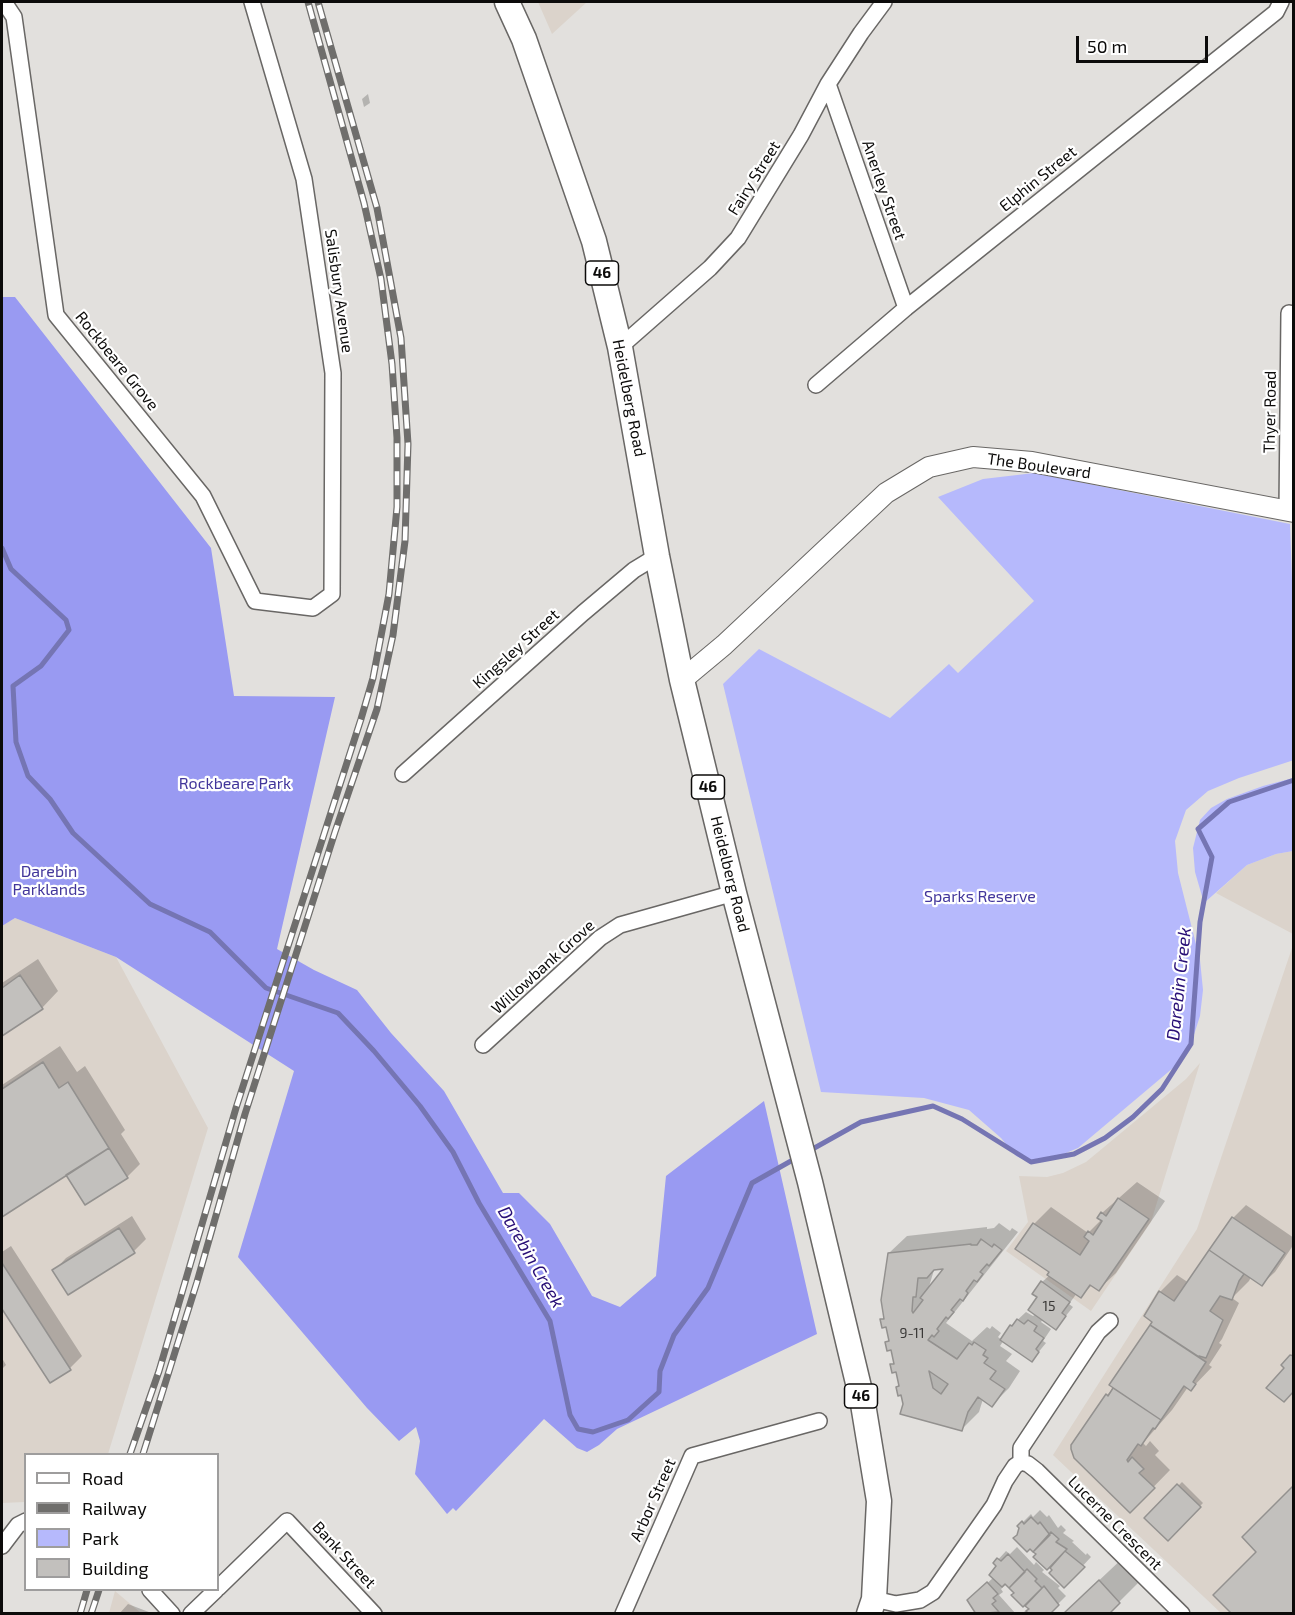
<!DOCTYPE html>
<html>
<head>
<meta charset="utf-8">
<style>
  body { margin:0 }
  #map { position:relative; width:1295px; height:1615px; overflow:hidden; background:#e2e0dd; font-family:"Exo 2",sans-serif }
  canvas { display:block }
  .frame { position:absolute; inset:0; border:3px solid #0c0b0a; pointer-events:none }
  .legend { position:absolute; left:24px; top:1453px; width:195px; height:138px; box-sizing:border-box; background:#fff; border:2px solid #9e9d9d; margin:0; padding:8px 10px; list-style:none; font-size:18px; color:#0c0b0a }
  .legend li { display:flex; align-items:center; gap:12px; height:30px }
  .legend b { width:30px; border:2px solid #9e9d9d }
  .scale { position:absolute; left:1076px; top:36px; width:132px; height:27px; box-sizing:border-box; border:3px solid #0c0b0a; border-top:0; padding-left:8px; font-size:18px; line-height:21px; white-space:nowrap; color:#0c0b0a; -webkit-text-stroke:4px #fff; paint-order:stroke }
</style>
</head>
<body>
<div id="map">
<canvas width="1295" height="1615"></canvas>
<div class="frame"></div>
<ul class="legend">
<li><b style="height:8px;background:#fff"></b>Road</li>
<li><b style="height:8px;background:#6f6e6c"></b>Railway</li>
<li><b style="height:16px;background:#b6b9fc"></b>Park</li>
<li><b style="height:16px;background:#c2c0bd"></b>Building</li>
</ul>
<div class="scale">50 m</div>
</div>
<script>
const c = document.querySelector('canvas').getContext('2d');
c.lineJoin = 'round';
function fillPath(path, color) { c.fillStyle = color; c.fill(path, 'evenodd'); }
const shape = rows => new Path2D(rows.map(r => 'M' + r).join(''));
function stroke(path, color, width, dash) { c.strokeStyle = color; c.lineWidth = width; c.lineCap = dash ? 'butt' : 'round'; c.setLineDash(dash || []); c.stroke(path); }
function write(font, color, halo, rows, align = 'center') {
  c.font = font + ' "Exo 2",sans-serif'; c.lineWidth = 4.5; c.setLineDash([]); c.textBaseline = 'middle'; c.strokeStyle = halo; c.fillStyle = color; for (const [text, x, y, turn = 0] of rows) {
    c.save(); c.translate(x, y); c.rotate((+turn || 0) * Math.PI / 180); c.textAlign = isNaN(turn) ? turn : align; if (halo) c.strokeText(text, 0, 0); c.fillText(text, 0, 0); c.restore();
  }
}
const built = shape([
  [538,2,587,2,552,34],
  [1293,851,1293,934,1216,893,1247,865,1276,854],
  [15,918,116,957,208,1128,108,1454,26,1454,25,1502,2,1503,2,926],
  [1293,945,1293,1613,1221,1613,1053,1455,1197,1229],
  [1200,1063,1151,1222,1091,1311,1006,1251,1028,1222,1019,1176,1047,1177,1063,1173,1086,1162,1186,1079],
  [115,1591,141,1613,109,1613]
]);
const green = shape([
  [1034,473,1290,524,1294,637,1294,760,1239,778,1208,791,1186,810,1175,841,1178,873,1200,960,1203,990,1200,1016,1189,1050,1173,1068,1078,1148,1047,1161,1029,1162,1016,1156,1001,1138,969,1110,924,1098,821,1092,723,684,759,649,890,718,949,664,958,673,1034,601,938,497,983,479],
  [1293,778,1293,851,1276,854,1247,865,1204,903,1195,872,1193,848,1200,820,1211,808,1227,799,1263,786]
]);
const forest = shape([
  [2,297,15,297,211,548,234,696,335,697,277,949,314,970,357,990,391,1033,444,1091,503,1193,519,1193,550,1224,592,1296,620,1307,656,1276,666,1176,764,1101,817,1334,617,1429,599,1445,587,1452,577,1448,544,1419,456,1511,453,1508,447,1514,415,1474,420,1441,416,1427,399,1441,367,1408,238,1257,294,1071,116,957,15,918,2,926]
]);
const shadow = shape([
  [368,94,370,103,364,107,362,99],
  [38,959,58,991,42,1008,2,1035,2,983],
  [60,1046,77,1072,85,1066,125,1130,121,1134,140,1164,127,1177,67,1173,2,1215,2,1085],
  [1137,1182,1165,1201,1116,1273,1099,1289,1092,1285,1081,1296,1077,1293,1069,1304,1073,1307,1056,1328,1043,1319,1041,1322,1051,1329,1043,1341,1046,1343,1032,1360,1004,1340,1000,1346,1012,1354,1006,1361,1020,1371,1009,1388,992,1405,983,1399,979,1412,962,1429,905,1404,902,1393,897,1387,900,1384,897,1370,892,1365,895,1362,892,1348,887,1342,890,1339,887,1326,882,1320,885,1317,889,1253,907,1236,987,1227,987,1229,994,1228,999,1223,1010,1231,1012,1228,1018,1232,946,1323,972,1341,987,1327,990,1329,992,1326,1001,1333,998,1337,1002,1340,1012,1325,1026,1312,1033,1316,1036,1314,1042,1282,1050,1275,1051,1272,1034,1224,1051,1207,1088,1233,1102,1219,1102,1213],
  [946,1267,928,1290,934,1270],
  [1246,1205,1294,1238,1294,1244,1275,1272,1262,1284,1251,1277,1249,1281,1232,1298,1239,1303,1222,1339,1219,1343,1222,1345,1209,1365,1212,1367,1191,1389,1188,1387,1172,1410,1143,1443,1146,1446,1150,1441,1159,1451,1155,1455,1170,1470,1130,1511,1107,1395,1115,1387,1111,1385,1154,1322,1160,1292,1177,1275,1189,1283,1233,1218],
  [132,1216,146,1239,134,1251,54,1271,66,1258],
  [11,1246,82,1356,70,1368,50,1381,2,1306,2,1252],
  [2,1358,6,1365,2,1369],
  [1182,1482,1203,1503,1168,1539,1146,1518],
  [1040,1510,1047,1517,1049,1515,1058,1528,1061,1525,1066,1530,1063,1533,1074,1541,1072,1542,1086,1555,1087,1553,1091,1557,1064,1586,1054,1570,1038,1554,1019,1526,1031,1514,1033,1517],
  [1017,1547,1034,1565,1036,1562,1044,1570,1042,1572,1060,1586,1058,1588,1066,1596,1048,1614,1022,1614,1029,1607,1007,1584,1001,1589,1003,1592,999,1595,1016,1614,978,1614,969,1600,994,1577,998,1566,995,1563,1006,1551,1010,1554],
  [1125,1556,1144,1577,1107,1614,1075,1603],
  [128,1604,154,1614,119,1614]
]);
const stream = shape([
  [2,548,11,569,66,620,69,630,41,666,13,686,16,742,28,776,50,799,73,833,150,904,210,932,266,988,338,1013,374,1051,420,1106,453,1152,479,1203,550,1321,570,1415,578,1429,593,1432,628,1420,659,1392,660,1371,674,1335,708,1288,752,1183,798,1157],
  [809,1151,861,1122,933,1106,962,1119,1031,1162,1074,1154,1105,1138,1133,1117,1162,1089,1191,1044,1200,922,1212,857,1198,829,1229,802,1294,780]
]);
const building = shape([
  [20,975,43,1009,2,1036,2,988,20,975],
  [43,1062,59,1088,68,1082,109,1148,2,1217,2,1089,43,1062],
  [109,1148,128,1178,85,1205,66,1175,109,1148],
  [1118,1198,1149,1219,1099,1291,1090,1285,1081,1298,1047,1275,1049,1272,1015,1249,1033,1223,1080,1255,1089,1241,1084,1237,1088,1231,1093,1235,1102,1221,1097,1218,1101,1212,1106,1216,1118,1198],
  [1232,1217,1285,1253,1262,1286,1209,1250,1232,1217],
  [119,1228,135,1253,68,1295,52,1270,119,1228],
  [981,1239,992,1247,994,1244,1002,1250,989,1266,987,1264,980,1272,983,1274,977,1282,974,1280,966,1291,968,1293,963,1301,960,1299,951,1310,954,1312,948,1319,946,1317,937,1329,939,1331,934,1337,932,1335,928,1340,957,1359,969,1343,972,1345,974,1342,986,1350,983,1355,988,1358,984,1363,996,1371,990,1379,1005,1389,992,1407,978,1397,968,1412,962,1431,900,1414,903,1404,901,1395,898,1396,896,1387,899,1386,896,1372,892,1373,890,1364,894,1364,891,1350,887,1351,885,1342,889,1341,886,1327,882,1328,880,1319,884,1319,881,1300,888,1253,971,1244,971,1245,977,1245,981,1239],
  [943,1269,920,1298,923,1300,913,1313,912,1311,913,1297,916,1297,918,1278,927,1278,934,1270,943,1269],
  [929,1371,948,1384,941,1394,933,1388,929,1371],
  [1209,1250,1244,1274,1239,1281,1232,1300,1220,1296,1210,1311,1223,1320,1206,1358,1199,1356,1199,1357,1150,1325,1152,1322,1144,1316,1159,1291,1174,1301,1209,1250],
  [2,1263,71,1370,50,1383,2,1309,2,1263],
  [1041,1281,1070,1302,1062,1313,1066,1316,1056,1330,1028,1310,1037,1297,1032,1294,1041,1281],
  [1017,1319,1024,1324,1028,1320,1037,1326,1034,1331,1044,1338,1036,1349,1039,1352,1032,1362,1000,1340,1010,1325,1012,1326,1017,1319],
  [1150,1325,1206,1362,1193,1382,1196,1384,1191,1391,1184,1386,1161,1420,1109,1385,1150,1325],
  [1290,1355,1294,1356,1294,1391,1284,1402,1266,1388,1284,1368,1281,1365,1290,1355],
  [1113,1388,1161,1420,1155,1429,1153,1428,1141,1446,1138,1444,1127,1460,1128,1462,1132,1457,1144,1469,1139,1473,1155,1488,1130,1513,1074,1458,1071,1449,1071,1445,1106,1394,1108,1396,1113,1388],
  [1177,1484,1201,1507,1168,1541,1144,1518,1177,1484],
  [1294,1485,1294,1614,1232,1614,1213,1595,1256,1552,1242,1537,1294,1485],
  [1031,1517,1038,1524,1040,1522,1050,1535,1033,1552,1030,1549,1027,1552,1013,1538,1017,1535,1019,1528,1017,1526,1022,1521,1024,1524,1031,1517],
  [1051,1532,1059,1539,1056,1542,1067,1549,1047,1570,1033,1557,1036,1554,1033,1552,1051,1532],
  [1065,1551,1085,1567,1064,1588,1049,1573,1052,1570,1050,1568,1065,1551],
  [1008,1554,1025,1572,1009,1588,1005,1584,1002,1587,989,1575,996,1566,993,1563,997,1558,1001,1561,1008,1554],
  [1027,1569,1037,1579,1035,1581,1042,1588,1023,1607,1011,1595,1014,1593,1009,1588,1027,1569],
  [1099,1580,1120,1603,1109,1614,1063,1614,1099,1580],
  [987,1582,998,1594,993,1598,996,1601,992,1604,999,1612,976,1614,967,1600,987,1582],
  [1044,1586,1059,1605,1050,1614,1029,1614,1026,1611,1029,1609,1025,1606,1044,1586]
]);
const minor = shape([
  [4,2,14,17,56,315,203,496,255,601,313,608,332,594,333,373,304,179,252,2],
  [828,84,906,308],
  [620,347,710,268,738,238,801,135,828,84,861,33,884,2],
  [816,385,906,308,1276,12,1281,2],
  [1287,511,1289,313],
  [403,774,583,613,634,570,657,556],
  [483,1045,600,938,620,925,734,893],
  [1021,1462,1028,1464,1037,1471,1182,1614],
  [1021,1462,1021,1448,1098,1332,1110,1321],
  [2,1546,18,1525,26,1521],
  [218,1588,287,1521,374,1614],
  [150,1590,172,1614],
  [874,1599,896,1604,920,1600,933,1592,994,1505,1005,1481,1015,1466,1021,1462],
  [191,1614,216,1590],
  [623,1614,692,1456,819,1421]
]);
const tertiary = shape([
  [682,680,724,645,886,493,929,467,973,457,1032,462,1294,512]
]);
const primary = shape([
  [507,2,524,39,594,241,620,347,657,556,682,680,734,893,810,1182,863,1404,879,1501,874,1599,869,1614]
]);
const rail = shape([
  [130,1454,159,1371,236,1108,361,719,373,678,389,594,397,507,397,438,392,364,381,279,364,203,308,2],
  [143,1454,197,1282,245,1114,335,832,377,709,393,635,405,541,408,444,401,338,377,208,318,2],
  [80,1614,87,1590],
  [91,1614,99,1590]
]);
const numberNames = [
  ["15",1049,1306],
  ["9-11",912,1333]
];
const shields = [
  [602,273,33],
  [708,787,33],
  [861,1396,33]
];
const shieldNames = [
  ["46",602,273],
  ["46",708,787],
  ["46",861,1396]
];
const streetNames = [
  ["Fairy Street",754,178,-58],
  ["Elphin Street",1038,179,-39],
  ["Anerley Street",884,190,71],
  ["Salisbury Avenue",339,291,82],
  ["Rockbeare Grove",117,361,51],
  ["Heidelberg Road",629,398,79],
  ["Thyer Road",1270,412,-89],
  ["The Boulevard",1039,466,8],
  ["Kingsley Street",516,649,-42],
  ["Heidelberg Road",730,874,76],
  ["Willowbank Grove",543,967,-42],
  ["Arbor Street",653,1500,-66],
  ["Lucerne Crescent",1115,1523,45],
  ["Bank Street",344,1555,47]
];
const parkNames = [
  ["Rockbeare Park",235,784],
  ["Darebin",49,872],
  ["Parklands",49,890],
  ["Sparks Reserve",980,897]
];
const waterNames = [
  ["Darebin Creek",1179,984,-84],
  ["Darebin Creek",531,1257,60]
];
fillPath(built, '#dbd3cb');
fillPath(green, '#b6b9fc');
fillPath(forest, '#999af2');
fillPath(shadow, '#0003');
stroke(stream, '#7575b3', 5);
fillPath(building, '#c2c0bd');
stroke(building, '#93918f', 1.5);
stroke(minor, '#696765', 18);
stroke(tertiary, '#696765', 22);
stroke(primary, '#696765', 27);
stroke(minor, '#fff', 15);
stroke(tertiary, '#fff', 20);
stroke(primary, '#fff', 24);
stroke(rail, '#6f6e6c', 7);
stroke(rail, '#fff', 4.5, [14]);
write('14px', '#3a3837', null, numberNames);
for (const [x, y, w] of shields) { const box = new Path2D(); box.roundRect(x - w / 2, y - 12, w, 24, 4.5); c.fillStyle = '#fff'; c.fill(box); stroke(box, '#0c0b0a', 1.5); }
write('bold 15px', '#0c0b0a', null, shieldNames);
write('16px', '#0c0b0a', '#fff', streetNames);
write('16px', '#42369b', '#fff', parkNames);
write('italic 18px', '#280e76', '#fff', waterNames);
</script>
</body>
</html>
